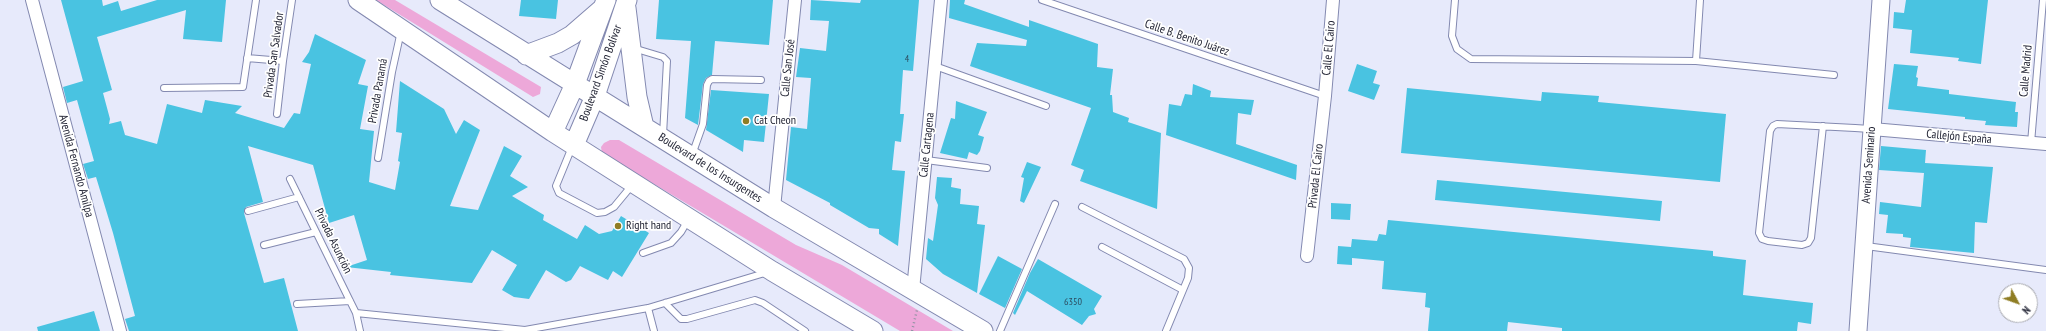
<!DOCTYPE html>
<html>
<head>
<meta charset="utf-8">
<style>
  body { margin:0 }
  #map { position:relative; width:2046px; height:331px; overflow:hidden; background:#e7eafb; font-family:"PT Sans Narrow",sans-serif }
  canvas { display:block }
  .north { position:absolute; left:1998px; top:283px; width:40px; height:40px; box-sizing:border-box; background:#fff; border:1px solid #a7a8ae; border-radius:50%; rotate:131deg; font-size:11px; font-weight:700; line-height:16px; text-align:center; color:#232535 }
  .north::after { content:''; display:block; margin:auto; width:14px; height:18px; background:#8f7d24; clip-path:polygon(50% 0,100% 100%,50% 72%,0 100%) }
</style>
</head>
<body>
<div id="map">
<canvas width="2046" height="331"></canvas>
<div class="north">N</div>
</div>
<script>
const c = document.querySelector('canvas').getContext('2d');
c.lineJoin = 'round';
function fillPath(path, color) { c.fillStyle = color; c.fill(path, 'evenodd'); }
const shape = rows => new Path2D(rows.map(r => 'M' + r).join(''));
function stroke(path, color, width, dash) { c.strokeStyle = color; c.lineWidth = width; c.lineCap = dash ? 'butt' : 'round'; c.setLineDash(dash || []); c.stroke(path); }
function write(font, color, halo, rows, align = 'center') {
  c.font = font + ' "PT Sans Narrow",sans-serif'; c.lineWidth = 3.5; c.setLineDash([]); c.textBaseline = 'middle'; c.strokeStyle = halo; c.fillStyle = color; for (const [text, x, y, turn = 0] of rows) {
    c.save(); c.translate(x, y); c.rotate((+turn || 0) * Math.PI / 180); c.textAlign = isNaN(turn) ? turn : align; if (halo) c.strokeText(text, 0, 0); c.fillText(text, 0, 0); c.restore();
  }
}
const green = shape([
  [376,0,395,0,541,87,540,94,533,97],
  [610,140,619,140,796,245,842,265,953,331,900,331,602,153,601,147,604,143]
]);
const building = shape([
  [61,0,102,0,103,6,118,1,121,11,157,0,226,0,222,42,183,39,186,10,97,37,112,90,103,93,110,119,109,124,121,121,125,135,157,144,167,104,202,113,205,100,242,106,235,113,284,128,294,113,300,114,311,64,302,62,309,52,315,34,366,60,358,84,368,86,360,129,374,131,369,182,395,190,400,162,398,161,402,133,396,132,400,81,444,109,456,134,464,120,480,130,450,206,478,210,504,146,522,156,510,176,528,187,512,196,544,215,543,220,577,239,585,225,599,234,612,231,621,216,649,233,622,277,613,271,608,280,580,266,571,280,566,282,546,270,529,299,514,297,502,290,517,265,492,250,472,283,390,275,391,272,346,267,367,260,354,215,329,223,313,165,248,146,263,202,246,207,244,213,264,283,284,278,298,331,129,331,125,319,135,316,113,233,96,177,88,179,83,164,94,161,77,100,67,103,63,87,83,81],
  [521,0,558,0,556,19,519,16],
  [659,0,773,0,769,45,715,41,712,75,706,78,703,84,698,125,685,118,691,41,656,39],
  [811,0,860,3,861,0,919,0,913,71,903,70,900,114,904,114,901,142,895,141,892,170,905,171,898,246,879,234,879,229,869,228,830,205,830,203,786,180,791,127,807,129,811,78,796,77,800,48,826,51,829,21,810,20],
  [950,0,965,0,964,4,1029,27,1029,20,1098,44,1097,67,1113,69,1110,95,1112,95,1113,112,1129,118,1128,122,1161,133,1157,209,1080,181,1084,170,1071,165,1091,108,970,66,977,43,1026,46,1027,40,949,18],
  [1906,0,1988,0,1981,64,1958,61,1959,58,1910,53,1912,30,1893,28,1894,12,1904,13],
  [1357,64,1377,71,1373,83,1380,85,1374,100,1348,91],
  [1894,64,1918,66,1916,77,1918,78,1917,86,1949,90,1949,94,2016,102,2015,112,2018,112,2017,127,1985,125,1986,121,1965,119,1965,117,1888,109],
  [1193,84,1211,91,1210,97,1254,100,1251,115,1238,113,1236,144,1297,165,1296,180,1166,135,1169,104,1181,106,1185,94,1192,95],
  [1407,88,1541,101,1542,92,1599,96,1598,102,1726,114,1720,182,1401,153],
  [711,90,769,94,764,142,744,140,743,152,706,130],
  [956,101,987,112,978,135,984,137,980,151,977,155,969,152,967,159,940,153,951,118,955,119],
  [1881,146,1926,150,1925,163,1993,167,1987,223,1975,222,1974,253,1910,247,1911,238,1903,237,1903,234,1886,233,1888,215,1879,214,1880,202,1921,207,1924,173,1879,170],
  [1027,162,1041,167,1024,203,1020,201,1024,178,1021,177],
  [937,177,952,178,951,187,961,189,960,204,979,206,977,224,985,225,977,293,943,274,926,259,928,238,933,241,938,205,935,198],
  [1437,180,1662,201,1660,221,1435,200],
  [1331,203,1351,204,1350,220,1331,219],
  [1388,220,1713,251,1713,256,1746,260,1743,295,1813,303,1811,324,1798,322,1797,331,1562,331,1562,328,1508,322,1507,331,1428,331,1430,308,1425,307,1426,293,1382,289,1384,261,1352,258,1352,265,1337,264,1338,246,1351,247,1352,239,1377,241,1379,234,1386,235],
  [998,256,1022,269,1005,308,979,294],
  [1038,259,1102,296,1094,309,1096,314,1089,316,1082,325,1027,291,1015,315,1013,313,1030,273],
  [94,311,100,331,38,331,37,327]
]);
const path = shape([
  [912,331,917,310]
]);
const lane = shape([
  [1042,0,1325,96],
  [1455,0,1452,36,1457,49,1471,59,1696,61,1700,0],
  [633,48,663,57,667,61,663,135],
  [247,58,283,61],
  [1696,61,1834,75],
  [935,66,1046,106],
  [164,88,243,87,256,0],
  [277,114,283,61,292,0],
  [1823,126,1811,238,1808,243,1802,245,1768,241,1762,239,1759,233,1770,131,1773,126,1777,124,1855,128,1870,129],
  [2031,143,2043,0],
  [572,147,556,186,559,193,597,213,605,212,614,207,633,184],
  [692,155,703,124,707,85,709,81,712,79,761,80],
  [378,158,392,72,401,31],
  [926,160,987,168],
  [290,179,350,301,356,313,360,331],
  [1082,207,1184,259,1189,268,1188,278,1166,331],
  [248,211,299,197],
  [264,245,316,232],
  [1866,246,2046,270],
  [1102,247,1183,290],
  [643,253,671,243,681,232,688,220],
  [665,303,681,319,687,319,755,300,763,303,805,331],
  [297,304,350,301],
  [648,308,654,331],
  [356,313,525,330,648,308,768,272],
  [1000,331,1055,204]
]);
const street = shape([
  [32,0,120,331],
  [1872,129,2046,144],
  [774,208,795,0],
  [1307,256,1325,96,1333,0],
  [913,290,941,0]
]);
const secondary = shape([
  [1858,331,1881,0]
]);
const primary = shape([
  [358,0,553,132,772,271,873,331],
  [440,0,774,208,983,331],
  [626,8,637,97,644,127],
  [526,55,558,43,572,35,602,9],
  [553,132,575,84,606,0],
  [574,145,595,96,627,0]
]);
const markers = [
  [746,121,4,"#8f7d24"],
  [618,226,4,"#8f7d24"]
];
const numberNames = [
  ["4",907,59],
  ["6350",1073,302]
];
const streetNames = [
  ["Calle B. Benito Juárez",1187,38,19],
  ["Calle El Cairo",1329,48,-85],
  ["Privada San Salvador",274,55,-82],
  ["Calle San José",788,68,-84],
  ["Calle Madrid",2026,71,-85],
  ["Boulevard Simón Bolívar",601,73,-70],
  ["Privada Panamá",378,91,-80],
  ["Callejón España",1959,137,5],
  ["Calle Cartagena",927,145,-84],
  ["Avenida Seminario",1869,165,-86],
  ["Avenida Fernando Amilpa",76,166,75],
  ["Boulevard de los Insurgentes",710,168,32],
  ["Privada El Cairo",1316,176,-84],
  ["Privada Asunción",333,241,64]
];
const poiNames = [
  ["Cat Cheon",754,121],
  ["Right hand",626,226]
];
fillPath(green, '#eda8d9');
fillPath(building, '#49c3e1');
stroke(lane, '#8389b0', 8);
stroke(street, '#8389b0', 14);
stroke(secondary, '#8389b0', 19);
stroke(primary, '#8389b0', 21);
stroke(path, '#8f92a2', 2.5, [1, 3]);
stroke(lane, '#fff', 6);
stroke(street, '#fff', 12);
stroke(secondary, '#fff', 17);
stroke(primary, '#fff', 19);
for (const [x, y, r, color] of markers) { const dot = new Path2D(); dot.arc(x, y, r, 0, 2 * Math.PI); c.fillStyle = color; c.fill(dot); stroke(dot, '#fff', 1.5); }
write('10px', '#2c4c60', null, numberNames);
write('12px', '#232535', '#fff', streetNames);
write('12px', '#232535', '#fff', poiNames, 'left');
</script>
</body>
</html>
